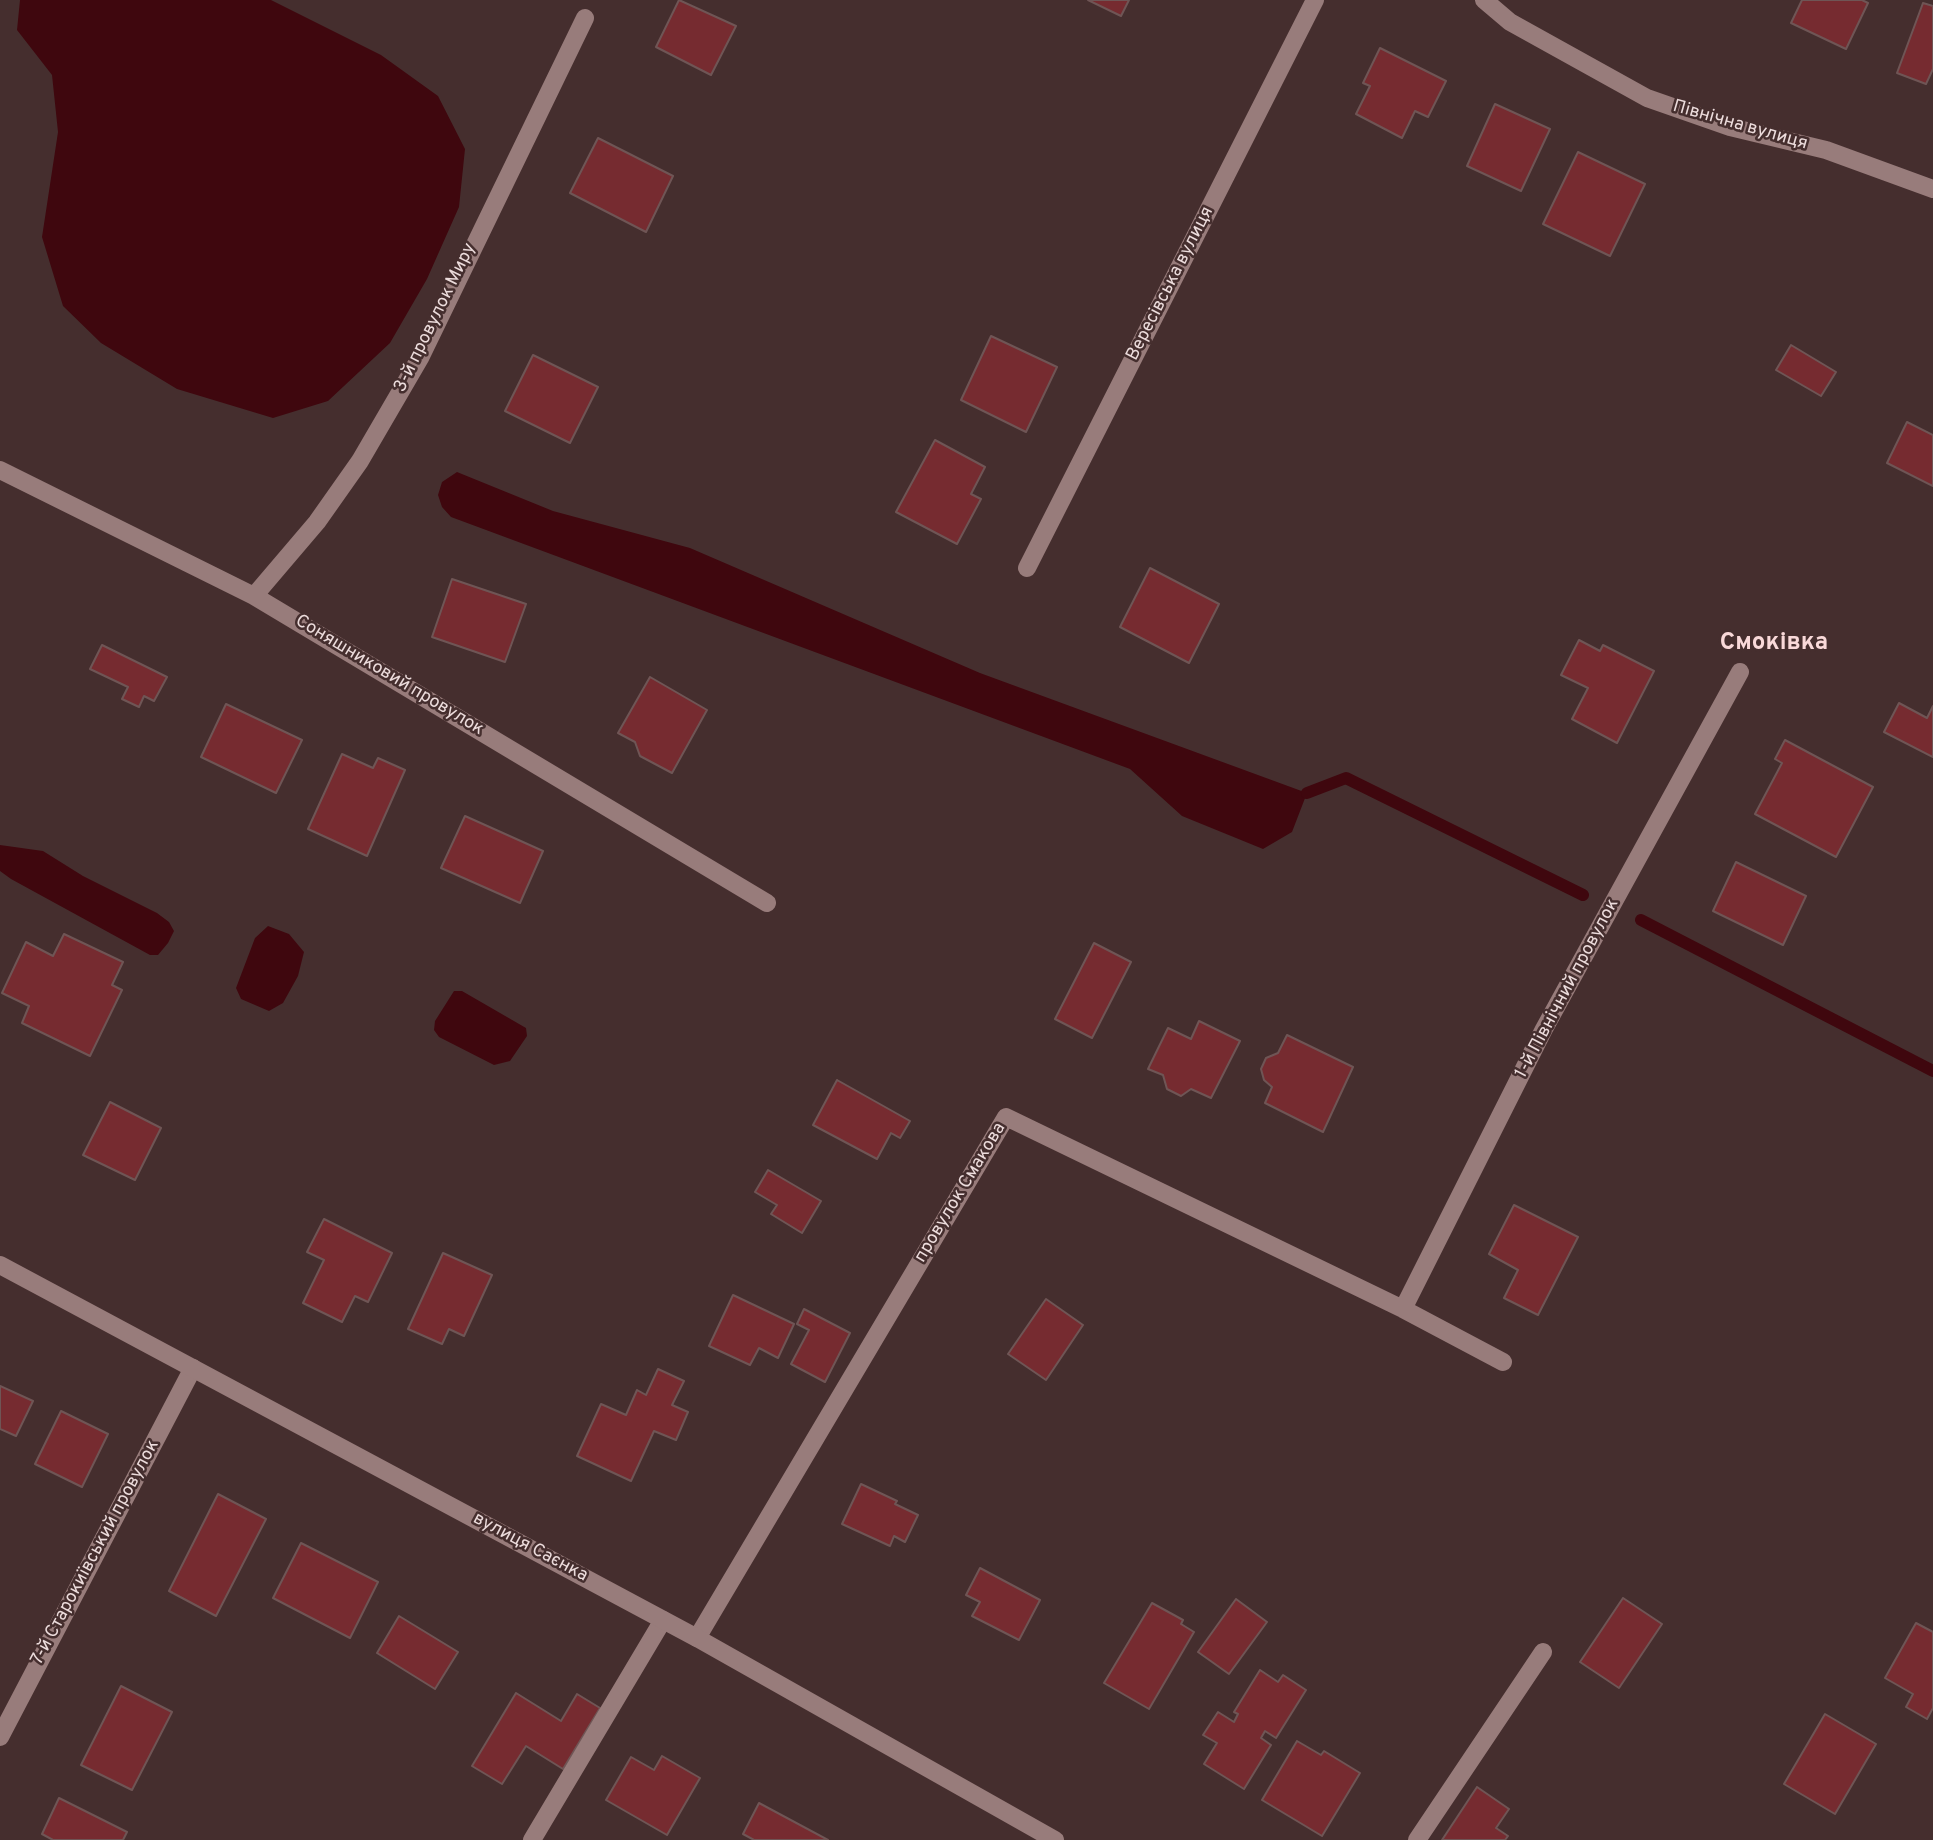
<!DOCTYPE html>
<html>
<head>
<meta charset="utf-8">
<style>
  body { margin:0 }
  canvas { display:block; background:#452e2e }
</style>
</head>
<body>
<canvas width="1933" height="1840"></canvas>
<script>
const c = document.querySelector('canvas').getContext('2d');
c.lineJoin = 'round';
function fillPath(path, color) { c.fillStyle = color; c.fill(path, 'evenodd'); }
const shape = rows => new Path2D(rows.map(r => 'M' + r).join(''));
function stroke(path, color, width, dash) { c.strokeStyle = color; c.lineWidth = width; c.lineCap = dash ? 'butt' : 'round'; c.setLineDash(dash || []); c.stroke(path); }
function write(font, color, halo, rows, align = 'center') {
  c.font = font + ' Overpass,sans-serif'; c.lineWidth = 5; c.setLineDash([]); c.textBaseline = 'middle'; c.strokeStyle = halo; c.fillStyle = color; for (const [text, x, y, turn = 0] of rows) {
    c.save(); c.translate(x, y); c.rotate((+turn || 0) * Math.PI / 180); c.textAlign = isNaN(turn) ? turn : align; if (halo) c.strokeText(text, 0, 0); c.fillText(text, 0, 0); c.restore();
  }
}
const water = shape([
  [20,0,271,0,381,55,438,96,465,149,459,207,427,279,390,343,328,401,273,418,177,389,101,343,63,306,42,237,58,132,52,75,17,30],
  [457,472,553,511,690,548,980,673,1307,793,1292,832,1263,849,1182,816,1130,769,451,517,442,507,438,495,442,482],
  [0,845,43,851,83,876,157,913,169,922,174,931,168,943,158,955,150,955,11,879,0,871],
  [268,926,289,934,304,952,298,976,283,1003,269,1011,241,999,236,988,255,938],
  [454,991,462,991,526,1028,527,1036,510,1061,494,1065,439,1037,434,1030,435,1021]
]);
const stream = shape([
  [1307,793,1346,778,1583,895],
  [1641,920,1933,1071]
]);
const building = shape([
  [679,0,736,26,711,75,656,47,679,0],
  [1088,0,1129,0,1121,16,1088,0],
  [1802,0,1862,0,1868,3,1846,49,1791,23,1802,0],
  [1923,3,1933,6,1933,69,1926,84,1897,73,1923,3],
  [1380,48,1446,81,1428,117,1415,111,1402,138,1356,114,1370,86,1363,83,1380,48],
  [1495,104,1550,129,1521,191,1467,166,1495,104],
  [598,138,673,176,646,232,570,193,598,138],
  [1578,152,1645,184,1610,256,1543,224,1578,152],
  [991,336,1057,367,1026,432,961,400,991,336],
  [1791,345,1836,372,1821,396,1776,370,1791,345],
  [533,355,598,387,570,443,505,411,533,355],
  [1907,422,1933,435,1933,486,1887,463,1907,422],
  [935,440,985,467,971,494,981,499,957,544,896,512,935,440],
  [1150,568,1219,604,1189,663,1120,627,1150,568],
  [452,579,526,604,505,662,432,637,452,579],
  [1579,640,1600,651,1603,645,1654,671,1617,743,1572,719,1588,688,1561,675,1579,640],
  [102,645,167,677,154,701,144,696,139,707,122,699,128,687,90,669,102,645],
  [650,677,707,710,672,773,640,756,635,742,618,733,650,677],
  [1899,703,1927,718,1933,706,1933,757,1884,732,1899,703],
  [226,704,302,740,276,793,201,757,226,704],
  [1785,740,1873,787,1836,857,1755,814,1782,763,1775,759,1785,740],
  [342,754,373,768,378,758,405,770,367,856,308,829,342,754],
  [465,816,543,851,520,903,441,868,465,816],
  [1736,862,1806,896,1783,945,1713,911,1736,862],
  [64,934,123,962,112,985,122,990,90,1056,22,1023,29,1006,2,993,26,942,53,956,64,934],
  [1094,943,1131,962,1092,1038,1055,1019,1094,943],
  [1199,1021,1240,1041,1211,1098,1191,1089,1181,1096,1167,1089,1163,1075,1148,1069,1168,1028,1191,1039,1199,1021],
  [1287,1035,1353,1067,1323,1132,1265,1103,1272,1087,1264,1080,1261,1069,1266,1058,1278,1053,1287,1035],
  [837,1080,910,1121,900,1138,891,1133,877,1159,813,1125,837,1080],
  [110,1102,161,1128,135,1180,83,1155,110,1102],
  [768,1170,821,1201,802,1233,771,1214,777,1205,755,1192,768,1170],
  [1514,1205,1578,1237,1538,1315,1504,1298,1518,1270,1489,1254,1514,1205],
  [324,1219,392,1253,368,1302,355,1296,342,1322,303,1303,324,1260,307,1252,324,1219],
  [443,1253,492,1275,464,1336,449,1329,442,1344,408,1329,443,1253],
  [733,1295,794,1324,778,1358,759,1348,750,1365,709,1346,733,1295],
  [1046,1299,1083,1325,1046,1380,1008,1354,1046,1299],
  [804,1309,850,1333,825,1382,791,1364,809,1330,797,1324,804,1309],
  [658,1369,684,1381,672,1405,688,1412,676,1440,654,1431,631,1481,577,1456,601,1404,626,1415,637,1390,646,1395,658,1369],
  [0,1386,33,1401,16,1436,0,1429,0,1386],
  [61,1411,108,1434,82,1487,35,1464,61,1411],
  [861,1484,897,1501,895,1504,918,1515,905,1542,894,1536,890,1546,842,1524,861,1484],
  [218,1494,266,1519,216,1616,169,1591,218,1494],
  [301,1543,378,1582,350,1638,273,1598,301,1543],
  [980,1568,1040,1600,1019,1640,972,1616,980,1602,966,1595,980,1568],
  [1623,1598,1662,1624,1619,1688,1580,1662,1623,1598],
  [1236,1599,1267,1622,1229,1674,1198,1652,1236,1599],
  [1152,1603,1183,1620,1181,1624,1194,1632,1149,1709,1104,1683,1152,1603],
  [399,1616,458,1652,435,1689,377,1653,399,1616],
  [1916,1623,1933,1632,1933,1708,1927,1719,1906,1707,1913,1694,1885,1678,1916,1623],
  [1260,1670,1278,1682,1283,1675,1306,1690,1276,1738,1265,1731,1261,1738,1271,1745,1244,1789,1204,1764,1217,1743,1203,1735,1218,1712,1234,1722,1238,1714,1234,1712,1260,1670],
  [121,1686,172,1712,132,1790,81,1765,121,1686],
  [516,1693,561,1721,577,1694,600,1708,563,1769,526,1746,502,1784,472,1766,516,1693],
  [1825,1714,1876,1744,1835,1814,1784,1784,1825,1714],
  [1297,1741,1321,1755,1324,1751,1360,1773,1322,1836,1262,1800,1297,1741],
  [662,1756,700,1778,667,1835,606,1800,631,1757,654,1770,662,1756],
  [1477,1787,1509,1809,1496,1828,1508,1836,1505,1840,1442,1840,1477,1787],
  [59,1798,127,1832,123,1840,53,1840,42,1834,59,1798],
  [759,1803,828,1840,754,1840,743,1834,759,1803]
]);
const lane = shape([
  [532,1840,663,1620],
  [1417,1840,1543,1652]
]);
const street = shape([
  [1484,0,1510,22,1647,98,1730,127,1826,150,1933,189],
  [0,470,254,596,767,903],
  [1027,568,1315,0],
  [254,596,317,522,360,461,420,358,585,18],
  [1403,1309,1544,1029,1740,672],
  [697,1638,1006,1117,1403,1309,1503,1362],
  [0,1737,193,1368]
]);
const secondary = shape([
  [0,1265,697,1638,1055,1840]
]);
const streetNames = [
  ["Північна вулиця",1740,126,16],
  ["Вересівська вулиця",1171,284,-63],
  ["3-й провулок Миру",436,318,-64],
  ["Соняшниковий провулок",389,676,31],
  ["1-й Північний провулок",1568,989,-62],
  ["провулок Смакова",961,1193,-59],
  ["вулиця Саєнка",530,1548,28],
  ["7-й Старокиївський провулок",96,1553,-62]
];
const districtNames = [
  ["Смоківка",1774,644]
];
fillPath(water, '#3f070e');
stroke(stream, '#3f070e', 12);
fillPath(building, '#762b30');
stroke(building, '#6f5555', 2);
stroke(lane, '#987c7b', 18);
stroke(street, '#987c7b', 18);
stroke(secondary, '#987c7b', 18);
write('18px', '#ecdcdc', '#452e2e', streetNames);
write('bold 24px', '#f9d9d9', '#452e2e', districtNames);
</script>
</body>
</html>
